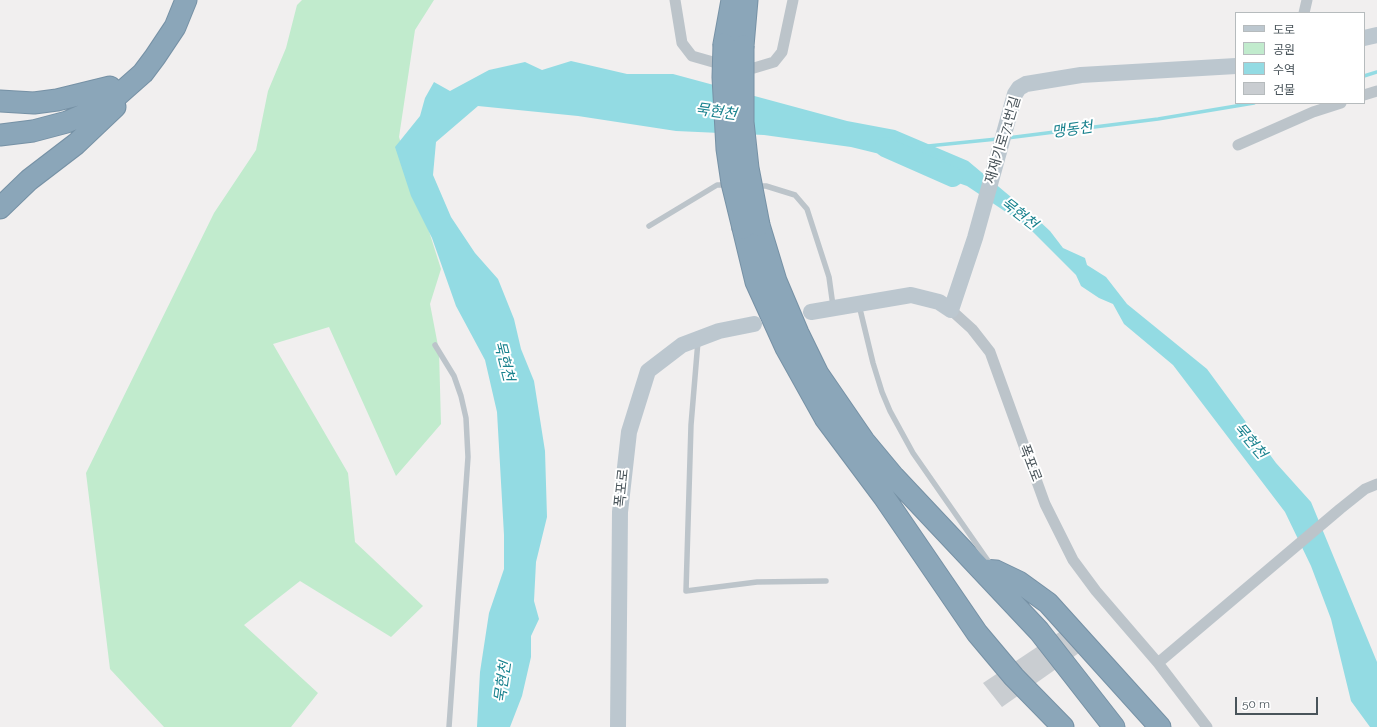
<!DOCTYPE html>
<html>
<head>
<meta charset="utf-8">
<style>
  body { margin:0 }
  #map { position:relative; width:1377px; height:727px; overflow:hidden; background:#f1efef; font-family:Raleway,"Noto Sans KR",sans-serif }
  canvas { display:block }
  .legend { position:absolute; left:1235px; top:12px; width:130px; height:92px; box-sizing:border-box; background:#fff; border:1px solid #b6bbbd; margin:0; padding:5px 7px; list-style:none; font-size:12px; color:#49545a }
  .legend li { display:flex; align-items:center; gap:8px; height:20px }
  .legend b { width:20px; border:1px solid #b6bbbd }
  .scale { position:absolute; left:1235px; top:697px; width:83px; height:18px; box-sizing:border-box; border:2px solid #49545a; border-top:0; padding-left:5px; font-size:12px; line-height:14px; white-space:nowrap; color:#49545a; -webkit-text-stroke:3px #fff; paint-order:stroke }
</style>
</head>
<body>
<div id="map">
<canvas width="1377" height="727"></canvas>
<ul class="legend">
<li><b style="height:5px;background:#bcc7cf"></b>도로</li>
<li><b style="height:11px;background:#c1ebcd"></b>공원</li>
<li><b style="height:11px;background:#93dbe3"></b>수역</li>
<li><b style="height:11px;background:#c9cdd1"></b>건물</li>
</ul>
<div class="scale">50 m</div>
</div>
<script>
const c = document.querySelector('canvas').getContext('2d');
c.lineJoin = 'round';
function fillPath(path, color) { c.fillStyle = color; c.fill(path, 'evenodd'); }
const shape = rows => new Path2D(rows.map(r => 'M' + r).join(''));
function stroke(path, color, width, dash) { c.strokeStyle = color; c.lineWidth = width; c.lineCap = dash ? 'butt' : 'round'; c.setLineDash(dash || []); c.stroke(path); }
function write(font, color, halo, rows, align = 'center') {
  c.font = font + ' Raleway,"Noto Sans KR",sans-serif'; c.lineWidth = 4; c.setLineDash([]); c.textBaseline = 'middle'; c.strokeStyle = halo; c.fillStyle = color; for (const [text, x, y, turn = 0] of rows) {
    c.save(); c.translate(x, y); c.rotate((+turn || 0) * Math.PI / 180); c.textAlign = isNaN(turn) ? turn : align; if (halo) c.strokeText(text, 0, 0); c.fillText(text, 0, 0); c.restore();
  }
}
const green = shape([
  [302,0,434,0,415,30,399,137,441,269,430,304,439,351,441,424,396,476,329,327,273,344,348,473,355,542,423,606,391,637,300,581,244,625,318,693,291,727,164,727,110,669,86,473,214,213,256,150,268,91,286,48,297,5]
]);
const water = shape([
  [571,61,627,74,673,74,847,121,895,130,968,161,1036,218,1050,231,1063,248,1085,258,1087,265,1106,277,1127,304,1207,369,1276,463,1311,502,1377,662,1377,727,1370,727,1351,701,1331,619,1311,566,1285,512,1173,365,1124,324,1113,304,1099,298,1081,286,1076,275,1027,226,967,186,950,180,917,159,892,157,851,147,764,135,676,131,578,116,478,106,436,142,433,175,451,217,475,253,498,279,514,319,521,349,534,381,545,451,547,517,536,562,534,601,539,619,531,636,531,657,522,696,510,727,477,727,480,672,489,613,504,569,504,535,497,412,485,360,456,306,432,238,411,196,395,147,420,116,425,98,434,82,450,91,489,70,525,62,542,70]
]);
const stream = shape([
  [1364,76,1377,72],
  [1007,138,1158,119,1254,103],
  [928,146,997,139]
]);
const river = shape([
  [885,147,953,177]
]);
const building = shape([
  [1076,621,1096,641,1002,707,983,683]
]);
const lane = shape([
  [755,186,766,186,795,195,807,209,829,277,833,306],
  [649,226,717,185,728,185],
  [859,305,873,363,882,392,890,411,913,453,991,565],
  [698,341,691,425,686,591,757,582,826,581],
  [435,345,454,376,461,396,466,418,468,457,449,727]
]);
const street = shape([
  [675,0,682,43,692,56,713,62,754,68,774,62,782,52,793,0],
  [1304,13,1307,0],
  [1364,95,1377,91],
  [1238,145,1313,112,1341,103],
  [951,310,972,329,990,352,1045,504,1073,560,1096,591,1158,663,1207,727],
  [1158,663,1340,509,1365,489,1377,484]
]);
const secondary = shape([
  [1364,38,1377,35],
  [811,312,911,295,939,302,951,310,975,238,1015,94,1019,88,1026,84,1081,75,1236,66],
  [618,727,620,512,629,432,648,371,682,345,719,331,754,324]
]);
const highway = shape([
  [724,44,732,0],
  [743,46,747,0],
  [0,101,34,103,57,100,110,87],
  [0,135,33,131,67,122,101,107,117,96,143,73,155,57,175,27,186,0],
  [0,208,29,180,76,144,115,107],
  [759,225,776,281,798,333,818,374,864,441,894,477,1039,631,1114,727],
  [743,228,756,282,786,348,825,418,884,497,977,633,1014,677,1063,727],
  [983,570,996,571,1019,582,1048,603,1160,727]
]);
const highwayBridge = shape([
  [724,44,723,77,727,149,732,183,743,228],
  [743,46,743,122,748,168,759,225]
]);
const streetNames = [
  ["재재기로71번길",1003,140,-73],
  ["폭포로",1030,463,69],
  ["폭포로",622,488,-84]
];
const waterNames = [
  ["묵현천",716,112,8],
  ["맹동천",1072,130,-8],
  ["묵현천",1019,214,38],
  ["묵현천",504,361,76],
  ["묵현천",1250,441,50],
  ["묵현천",503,682,-82]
];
fillPath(green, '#c1ebcd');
fillPath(water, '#93dbe3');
stroke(stream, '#93dbe3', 3.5);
stroke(river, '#93dbe3', 20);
fillPath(building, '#c9cdd1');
stroke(highway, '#7691a5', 23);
stroke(lane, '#bcc4ca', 5.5);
stroke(street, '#bcc4ca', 11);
stroke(secondary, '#bcc7cf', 16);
stroke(highway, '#8ba6b9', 21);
stroke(highwayBridge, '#7691a5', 23, []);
stroke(highwayBridge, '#8ba6b9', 21);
write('14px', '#49545a', '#fff', streetNames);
write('italic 15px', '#19828e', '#fff', waterNames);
</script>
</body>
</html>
